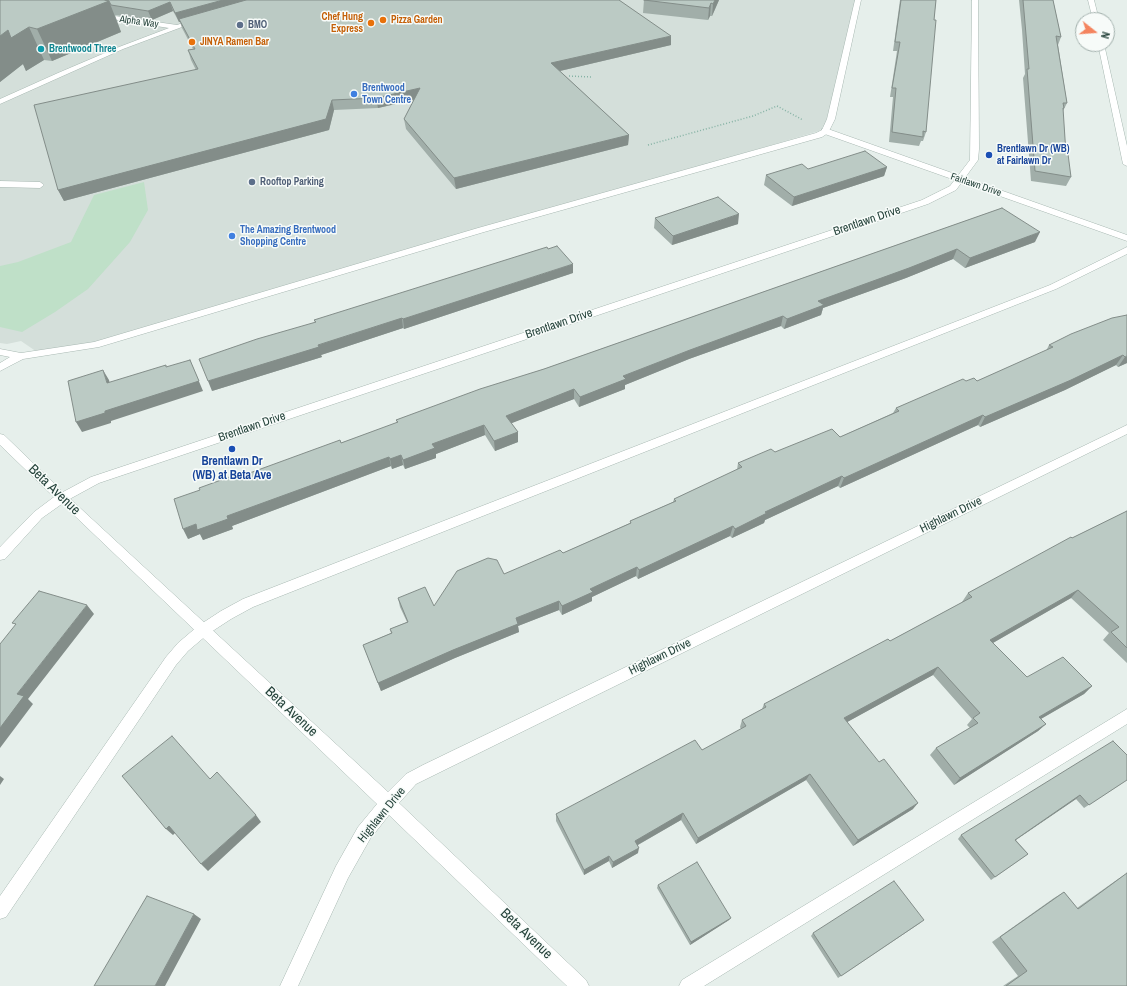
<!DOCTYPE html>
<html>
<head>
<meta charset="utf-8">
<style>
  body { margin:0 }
  #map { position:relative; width:1127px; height:986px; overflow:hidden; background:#e6efeb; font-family:"Archivo Narrow",sans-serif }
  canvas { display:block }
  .north { position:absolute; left:1075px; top:12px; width:40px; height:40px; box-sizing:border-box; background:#f7fbf9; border:1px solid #a3b1ad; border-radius:50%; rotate:107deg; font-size:11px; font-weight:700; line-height:16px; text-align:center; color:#24423a }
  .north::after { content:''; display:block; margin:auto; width:14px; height:18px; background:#f4845f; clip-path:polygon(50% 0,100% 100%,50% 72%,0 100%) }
</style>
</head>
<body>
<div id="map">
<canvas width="1127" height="986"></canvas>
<div class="north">N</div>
</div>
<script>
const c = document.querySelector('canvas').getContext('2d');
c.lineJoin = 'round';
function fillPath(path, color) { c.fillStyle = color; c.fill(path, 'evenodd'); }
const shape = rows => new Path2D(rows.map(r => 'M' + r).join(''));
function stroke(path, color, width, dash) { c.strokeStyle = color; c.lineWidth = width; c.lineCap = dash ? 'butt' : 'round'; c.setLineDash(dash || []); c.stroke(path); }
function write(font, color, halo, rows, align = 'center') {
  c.font = font + ' "Archivo Narrow",sans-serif'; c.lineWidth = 3; c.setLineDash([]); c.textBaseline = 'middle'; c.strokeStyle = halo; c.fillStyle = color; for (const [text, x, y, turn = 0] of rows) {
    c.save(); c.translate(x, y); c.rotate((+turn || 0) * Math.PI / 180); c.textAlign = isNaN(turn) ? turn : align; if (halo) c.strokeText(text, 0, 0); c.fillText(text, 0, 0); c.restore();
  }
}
const built = shape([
  [41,0,858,0,831,119,819,131,95,345,40,354,21,341,7,344,0,343,0,17]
]);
const green = shape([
  [144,182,148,210,130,242,88,289,55,312,22,332,0,327,0,266,18,262,71,242,94,195]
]);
const path = shape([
  [569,76,591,77],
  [648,145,753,116,777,106,803,120]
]);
const service = shape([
  [855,0,861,0,835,119,828,133,822,137,484,232,99,347,23,359,0,371,0,363,10,357,0,355,0,349,21,353,94,342,478,228,816,133,822,130,827,119,855,0],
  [1088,0,1094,0,1099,20,1093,20,1088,0],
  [101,14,177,25,195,19,198,21,123,49,0,104,0,99,58,73,119,47,169,28,99,17,99,15,101,14],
  [1098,44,1104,44,1127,146,1127,166,1123,164,1098,44],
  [0,181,40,182,44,185,40,188,0,187,0,181],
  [1127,247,1127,254,1056,289,253,607,231,619,208,634,188,651,176,665,6,917,0,919,0,896,166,657,178,643,198,626,221,611,243,599,1050,285,1127,247],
  [1127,709,1127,724,704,986,679,986,682,980,1127,709]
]);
const minor = shape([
  [822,129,828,129,1127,235,1127,241,822,133,822,129],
  [1127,425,1127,434,416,784,399,803,586,980,589,986,567,986,389,815,370,839,348,878,298,986,280,986,336,866,358,827,377,804,56,498,58,495,62,493,66,495,388,792,406,774,423,765,1127,425]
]);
const tertiary = shape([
  [972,0,978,0,979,149,978,160,956,190,928,204,99,483,66,501,42,518,5,559,0,560,0,547,34,512,54,497,0,445,0,434,4,435,63,492,91,477,922,200,950,186,970,160,972,0]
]);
const wall = shape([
  [0,0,619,0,671,45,560,71,629,135,628,145,456,189,406,129,404,119,414,100,378,108,334,110,329,130,64,201,58,190,196,70,191,60,188,50,193,49,182,28,180,22,179,22,173,11,152,20,115,15,121,32,52,61,44,60,26,71,23,64,0,82],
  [644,0,719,0,712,16,710,16,708,20,643,13],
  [900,0,936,0,934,20,926,132,923,141,921,141,919,146,889,142,893,97,890,97,897,51,893,51],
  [1019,0,1053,0,1061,37,1058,45,1067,103,1063,111,1066,154,1071,177,1066,186,1031,181,1023,78,1025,74,1022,30],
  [887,167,884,176,792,206,764,185,766,175,808,169],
  [1002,208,1035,242,965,268,953,259,906,278,823,308,821,315,784,329,781,326,689,359,625,385,625,389,579,407,574,399,511,423,518,432,518,442,495,451,485,435,436,454,436,458,405,469,403,465,392,469,391,466,232,526,233,529,203,540,200,534,188,539,236,478,341,443,397,423,396,420,544,369],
  [655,218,738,224,672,245,654,228],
  [573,273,404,329,403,328,321,355,322,357,212,391,315,323,314,320],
  [1112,318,1127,363,1118,367,1116,365,1065,390,980,427,978,425,840,488,838,486,765,520,764,523,732,538,730,536,638,579,636,576,592,597,592,601,562,615,559,610,518,626,519,632,455,658,381,691,363,645,391,633,390,629,407,622,400,607,398,598,434,606,504,574,563,553,630,523,630,521,673,502,674,499,737,470,738,463,775,452,840,437,893,413,896,408,966,381,977,381,1046,351,1049,345],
  [1127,511,1127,663,1103,640,1109,633,1071,598,993,643,1027,677,1092,686,1084,694,1041,719,1046,724,1038,731,954,785,930,755,936,748,970,728,967,725,972,719,933,675,847,722,913,809,853,846,806,780,696,844,681,820,638,845,638,853,612,868,609,861,584,875,556,821,556,814,702,750,741,729,740,727,742,720,762,709,764,704,890,641,963,602,962,602,968,593,1072,538],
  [1127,755,1127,780,1084,808,1076,799,1016,840,1028,854,991,880,958,839,961,835],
  [1127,873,1127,986,1003,986,1018,976,992,942,1054,898,1064,892,1077,908,1118,879],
  [658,885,729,920,690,945,657,888],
  [920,923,838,978,811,936,813,933]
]);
const shadedWall = shape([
  [223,0,258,0,179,19,180,22,179,22,175,13],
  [715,0,719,0,712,16,713,4],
  [109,1,121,32,52,61,37,29],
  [170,2,173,11,152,20,148,11],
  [711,3,710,16,708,20,709,8],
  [29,27,44,60,26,71,23,64,0,82,0,36,8,30],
  [671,36,671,45,551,73,551,63],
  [420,88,421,98,378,108,376,98],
  [332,100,334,110,329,130,64,201,58,190],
  [629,135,628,145,456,189,454,178],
  [887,167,884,176,792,206,794,197],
  [739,214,738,224,672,245,673,236],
  [1040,232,1035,242,965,268,970,258],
  [957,249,953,259,906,278,823,308,821,315,784,329,787,319,818,301],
  [573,264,573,273,404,329,403,319],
  [783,316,781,326,689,359,625,385,625,389,579,407,580,397,623,376,690,350],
  [402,318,403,328,321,355,322,357,212,391,208,381],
  [1123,355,1116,365,1065,390,980,427,985,417],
  [1127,356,1127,363,1118,367,1125,357],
  [190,360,203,391,111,421,111,423,82,432,76,422,105,411],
  [103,370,109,380,112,393,107,383],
  [574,389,574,399,507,425,506,416],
  [983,415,978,425,840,488,844,478],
  [484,425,485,435,436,454,436,458,405,469,403,460,432,444],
  [518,432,518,442,495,451,494,441],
  [401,455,403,465,392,469,390,459],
  [389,457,391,466,232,526,233,529,203,540,200,534,188,539,183,529,196,524,227,516],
  [842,476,838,486,765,520,764,523,732,538,735,529,765,512],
  [733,526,730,536,638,579,639,570],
  [637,567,636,576,592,597,592,601,562,615,562,606,590,589],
  [1078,590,1071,598,984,648,990,640],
  [559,601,559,610,518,626,519,632,455,658,381,691,378,683,516,618],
  [87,605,94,614,28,699,33,704,0,748,0,728,17,694],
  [938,667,933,675,840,726,844,718],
  [1092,686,1084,694,1032,724,1039,717],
  [1046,724,1038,731,954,785,960,778],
  [810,774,806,780,696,844,698,838],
  [0,776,4,779,0,785],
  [1080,795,1076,799,1011,843,1015,840],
  [918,803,913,809,853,846,858,840],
  [683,813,681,820,634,847,635,841],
  [256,815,261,822,208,871,201,864],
  [169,826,176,832,173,835,166,829],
  [639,848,638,853,612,868,613,862],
  [609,856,609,861,584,875,584,870],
  [194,914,201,919,165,986,155,986],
  [731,918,729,920,690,945,691,942],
  [924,920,920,923,838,978,841,976]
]);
const building = shape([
  [0,0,105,0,109,1,37,29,29,27,11,38,8,30,0,36,0,0],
  [105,0,223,0,175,13,170,2,148,11,111,5,109,1,105,0],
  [246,0,619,0,671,36,551,63,629,135,454,178,404,119,420,88,376,98,332,100,326,119,58,190,34,105,198,69,188,50,195,49,179,19,246,0],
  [644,0,715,0,713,4,711,3,709,8,644,0],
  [901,0,936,0,934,20,936,20,934,42,926,132,923,131,923,137,892,132,896,88,892,88,900,42,895,42,901,0],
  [1023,0,1053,0,1061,37,1056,36,1067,103,1063,103,1064,108,1063,108,1066,154,1068,154,1071,177,1035,171,1027,69,1029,69,1023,0],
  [865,151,887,167,794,197,766,175,802,164,808,169,865,151],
  [718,197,739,214,673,236,655,218,718,197],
  [1002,208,1040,232,970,258,957,249,909,268,818,301,824,305,787,319,783,316,690,350,623,376,626,379,580,397,574,389,506,416,518,432,494,441,484,425,432,444,435,448,403,460,401,455,390,459,389,457,227,516,228,519,197,530,196,524,183,529,174,499,200,490,199,488,235,475,236,478,340,440,341,443,398,422,396,420,480,389,544,369,1002,208],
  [557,246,573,264,403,319,402,318,318,345,319,347,208,381,199,359,257,339,316,322,314,320,547,247,548,249,557,246],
  [1127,315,1127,356,1125,357,1123,355,1071,380,985,417,983,415,844,478,842,476,765,512,767,513,735,529,733,526,639,570,637,567,590,589,593,592,562,606,559,601,516,618,518,624,453,650,378,683,363,645,392,633,390,629,408,622,398,598,425,587,434,606,457,571,488,558,497,560,504,574,560,550,563,553,631,523,630,521,676,501,674,499,742,467,738,463,771,449,775,452,832,429,840,437,899,411,896,408,963,379,966,381,974,378,977,381,1053,347,1049,345,1071,334,1112,318,1127,315],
  [190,360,199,381,105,411,105,413,76,422,68,381,103,370,107,383,166,365,166,367,190,360],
  [1127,511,1127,648,1111,632,1119,627,1078,590,990,640,1027,677,1063,657,1092,686,1039,717,1046,724,960,778,936,748,978,723,973,718,980,713,938,667,844,718,879,762,884,759,918,803,858,840,810,774,698,838,683,813,635,841,639,848,613,862,609,856,584,870,556,814,695,740,702,750,746,726,742,720,766,707,764,704,888,639,890,641,972,597,968,593,1071,537,1072,538,1127,511],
  [39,591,87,605,17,694,24,696,0,728,0,644,16,624,12,623,39,591],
  [172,736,210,779,217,772,256,815,201,864,169,826,166,829,122,776,172,736],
  [1113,741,1127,755,1127,780,1089,805,1080,795,1015,840,1028,854,995,877,961,835,1113,741],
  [697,862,731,918,691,942,658,885,697,862],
  [1127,873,1127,986,1006,986,1027,971,1000,937,1064,892,1078,909,1127,873],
  [894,881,924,920,841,976,813,933,894,881],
  [147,896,194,914,155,986,94,986,147,896]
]);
const markers = [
  [383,20,4,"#e8710a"],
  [371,23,4,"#e8710a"],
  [240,25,4,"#5c6f8a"],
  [192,42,4,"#e8710a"],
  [41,49,4,"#0f9aa8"],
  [354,94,4,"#3f7fe0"],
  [989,155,4,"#1a4fb4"],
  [252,182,4,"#5c6f8a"],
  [232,236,4,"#3f7fe0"],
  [232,449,4,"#1a4fb4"]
];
const farFoodnames = [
  ["Chef Hung",363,17,"right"],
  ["Express",363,29,"right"],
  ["Pizza Garden",391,20],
  ["JINYA Ramen Bar",200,42]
];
const farStreetnames = [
  ["Alpha Way",139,22,8],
  ["Fairlawn Drive",976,185,19]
];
const farServicenames = [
  ["BMO",248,25],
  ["Rooftop Parking",260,182]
];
const farCulturenames = [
  ["Brentwood Three",49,49]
];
const farShopnames = [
  ["Brentwood",362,88],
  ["Town Centre",362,100],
  ["The Amazing Brentwood",240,230],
  ["Shopping Centre",240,242]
];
const farTransitnames = [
  ["Brentlawn Dr (WB)",997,149],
  ["at Fairlawn Dr",997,161]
];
const streetNames = [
  ["Brentlawn Drive",867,221,-19],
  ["Brentlawn Drive",559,324,-19],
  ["Brentlawn Drive",252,427,-19],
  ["Highlawn Drive",951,515,-26],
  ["Highlawn Drive",660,657,-26],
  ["Highlawn Drive",382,815,-51]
];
const transitNames = [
  ["Brentlawn Dr",232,462],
  ["(WB) at Beta Ave",232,476]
];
const nearStreetnames = [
  ["Beta Avenue",54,490,44],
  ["Beta Avenue",291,712,43],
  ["Beta Avenue",526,934,44]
];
fillPath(built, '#d4dfda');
fillPath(green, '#bfe0c8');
stroke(service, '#a8b8b2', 1);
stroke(minor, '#a8b8b2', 1);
stroke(tertiary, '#a8b8b2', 1);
stroke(path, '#86b3a5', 1.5, [1, 2]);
fillPath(service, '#fff');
fillPath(minor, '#fff');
fillPath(tertiary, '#fff');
fillPath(wall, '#a1aea9');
fillPath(shadedWall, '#838d89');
fillPath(building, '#bbcac4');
stroke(building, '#838d89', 1);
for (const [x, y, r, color] of markers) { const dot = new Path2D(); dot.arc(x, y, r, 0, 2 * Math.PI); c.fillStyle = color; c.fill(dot); stroke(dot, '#f7fbf9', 1.5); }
write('bold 10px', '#c56008', '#f7fbf9', farFoodnames, 'left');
write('10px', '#24423a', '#f7fbf9', farStreetnames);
write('bold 10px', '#4e5e75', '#f7fbf9', farServicenames, 'left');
write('bold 10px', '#0d838f', '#f7fbf9', farCulturenames, 'left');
write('bold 10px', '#366cbe', '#f7fbf9', farShopnames, 'left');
write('bold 10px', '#164399', '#f7fbf9', farTransitnames, 'left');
write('12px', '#24423a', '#f7fbf9', streetNames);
write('bold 12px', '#164399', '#f7fbf9', transitNames);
write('14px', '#24423a', '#f7fbf9', nearStreetnames);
</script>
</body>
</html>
